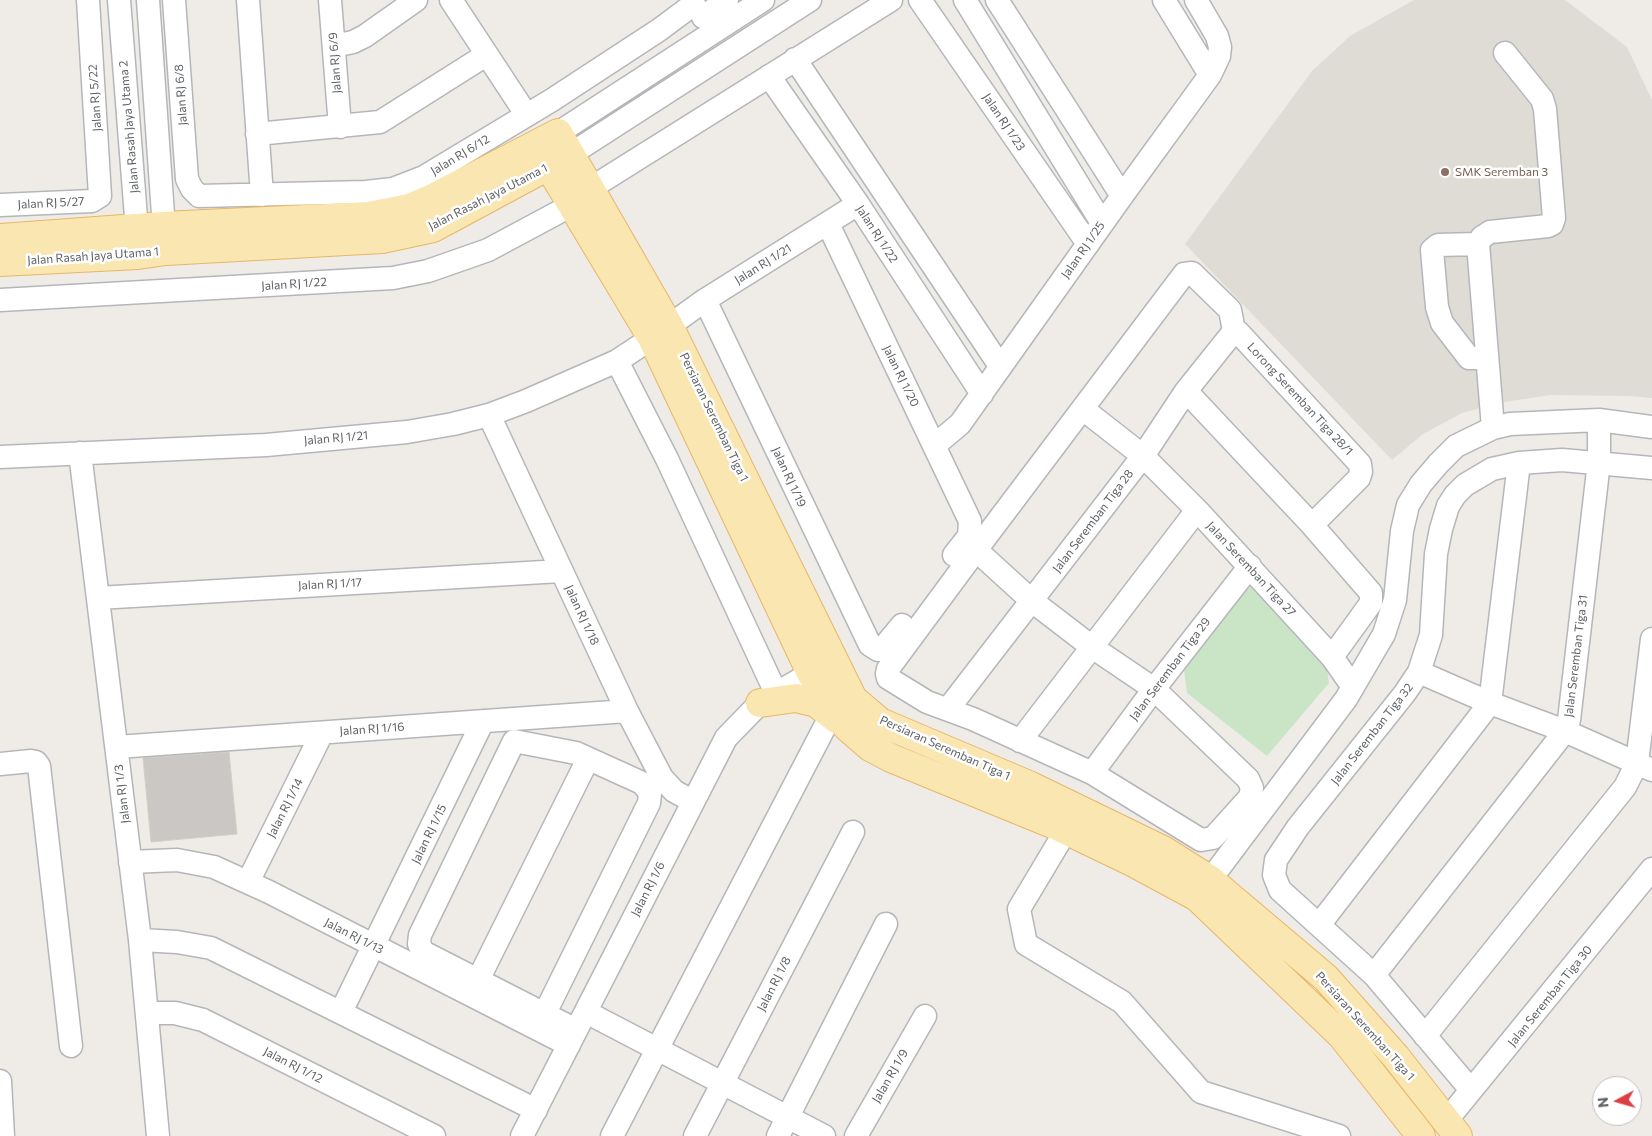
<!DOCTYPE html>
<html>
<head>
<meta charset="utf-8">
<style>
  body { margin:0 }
  #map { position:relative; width:1652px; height:1136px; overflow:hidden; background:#efece7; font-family:Commissioner,sans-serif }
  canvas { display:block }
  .north { position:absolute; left:1592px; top:1076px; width:50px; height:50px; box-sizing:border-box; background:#fff; border:1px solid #bfc0c2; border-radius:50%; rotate:264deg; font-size:14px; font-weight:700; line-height:20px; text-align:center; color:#5e6266 }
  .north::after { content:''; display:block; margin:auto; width:18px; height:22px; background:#dd3e43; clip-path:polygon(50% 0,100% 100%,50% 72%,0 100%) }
</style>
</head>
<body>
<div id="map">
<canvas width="1652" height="1136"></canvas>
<div class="north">N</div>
</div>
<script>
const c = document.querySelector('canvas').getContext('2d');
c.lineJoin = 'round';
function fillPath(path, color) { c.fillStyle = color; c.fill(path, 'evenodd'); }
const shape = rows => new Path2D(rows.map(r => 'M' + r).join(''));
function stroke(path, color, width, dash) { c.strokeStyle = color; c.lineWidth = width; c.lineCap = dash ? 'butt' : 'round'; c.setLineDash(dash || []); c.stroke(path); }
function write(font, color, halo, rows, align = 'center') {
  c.font = font + ' Commissioner,sans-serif'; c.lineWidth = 5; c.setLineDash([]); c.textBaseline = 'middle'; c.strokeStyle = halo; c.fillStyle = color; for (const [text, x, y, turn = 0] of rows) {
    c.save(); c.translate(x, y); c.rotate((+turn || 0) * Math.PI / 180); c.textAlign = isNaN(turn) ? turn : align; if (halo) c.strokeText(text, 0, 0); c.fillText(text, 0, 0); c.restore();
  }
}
const education = shape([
  [1414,0,1565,0,1627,47,1652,100,1652,398,1630,396,1551,395,1504,402,1462,413,1423,434,1392,460,1185,244,1312,71,1350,36]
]);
const green = shape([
  [1252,587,1325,654,1329,683,1267,756,1187,693,1183,662,1234,591]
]);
const building = shape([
  [229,752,237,834,151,842,143,758,229,752]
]);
const minor = shape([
  [119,0,138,243],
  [148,0,165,243],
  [174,0,187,179,192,189,199,196,366,192,393,189,424,177,552,100,659,30,694,4],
  [248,0,262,195],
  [330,0,340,127],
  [451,0,526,114],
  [920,0,1088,244],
  [965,0,1102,223],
  [997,0,1122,196],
  [1164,0,1210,75],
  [703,17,727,0],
  [334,46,353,42,365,36,416,0],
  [795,59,1000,366],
  [769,76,858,204,982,394],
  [558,133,763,0],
  [257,134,380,122,486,55],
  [571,154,810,0],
  [591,188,891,0],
  [0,205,92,201,100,196,88,0],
  [828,224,970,521,969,536,954,555],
  [1478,244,1438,245,1432,250,1437,307,1442,323,1469,358,1487,358],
  [0,300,393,278,428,271,488,250,572,205],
  [705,300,870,645,878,650,883,648,902,625],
  [669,326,705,300,858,204],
  [1234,331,1238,332,1360,464,1361,472,1359,478,1312,525],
  [617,361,667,459,776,693],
  [1186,391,1312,525,1371,593,1371,603,1332,657],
  [1083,409,1143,456,1197,510,1332,657,1353,687],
  [489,415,627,711,662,778,674,791,692,801],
  [1493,428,1478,244,1482,237,1490,232,1548,226,1552,224,1554,218,1545,109,1542,99,1505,53],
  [935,445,960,424,1122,196,1210,75,1219,56,1220,47,1217,36,1196,0],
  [80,453,140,940,158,1136],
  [0,457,266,445,407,432,453,424,489,415,526,401,617,361,652,338],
  [976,550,1032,601,1092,647,1154,689,1248,779,1252,788,1250,797,1213,838,1201,840,1092,773,973,719,927,702,888,678,887,674,888,669,976,550,1184,274,1192,273,1230,310,1234,331],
  [98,598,561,571],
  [1419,672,1490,703,1565,731,1652,770],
  [948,709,1143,456,1186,391,1234,331],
  [1020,741,1197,510],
  [117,747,627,711],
  [0,764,31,761,36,762,39,766,71,1046],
  [1092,773,1154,689,1250,566],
  [1074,817,1019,909,1026,944,1122,1002,1201,1092,1339,1136],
  [130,862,177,860,214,867,269,892,569,1045],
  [248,882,322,733],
  [1201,892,1346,699,1384,634,1395,600,1402,531,1408,505,1421,484,1438,464,1456,446,1493,428,1510,424,1599,420,1652,427],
  [1319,925,1490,703,1519,463],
  [140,940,177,942,211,948,536,1110],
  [1374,975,1565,731,1569,720,1599,462,1599,420],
  [478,980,588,759],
  [341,1012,483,721],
  [586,1012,824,1136],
  [148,1013,175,1013,203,1020,434,1136],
  [545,1013,649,803,650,793,642,783,576,753,514,741,420,935,419,944,423,952,576,1030],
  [1425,1036,1625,787,1637,763,1652,639],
  [0,1081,3,1136],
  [1471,1090,1374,975,1280,890,1274,875,1276,860,1298,827,1405,693,1419,672,1431,635,1436,554,1441,529,1448,506,1455,495,1465,485,1492,469,1519,463,1562,460,1652,468],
  [1446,1121,1652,869],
  [522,1136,726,738,760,703,811,673],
  [612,1136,831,715],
  [695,1136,853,832],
  [778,1136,886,924],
  [856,1136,925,1016]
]);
const major = shape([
  [536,145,652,338,811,673,847,727,870,747,891,758,1055,825,1134,863,1197,897,1342,1036,1421,1136],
  [0,238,164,226,369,216,409,208,431,199,558,133,669,326,853,699,880,722,1031,786,1163,850,1209,879,1326,978,1396,1057,1458,1136],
  [0,262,138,255,166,251,382,239,433,228,565,157],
  [760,703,796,698,816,703,838,720]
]);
const markers = [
  [1445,172,5,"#8d6e63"]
];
const streetNames = [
  ["Jalan RJ 6/9",335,63,-94],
  ["Jalan RJ 6/8",181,95,-94],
  ["Jalan RJ 5/22",95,98,-94],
  ["Jalan RJ 1/23",1004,122,56],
  ["Jalan Rasah Jaya Utama 2",129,127,-95],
  ["Jalan RJ 6/12",460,155,-31],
  ["Jalan Rasah Jaya Utama 1",488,197,-27],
  ["Jalan RJ 5/27",51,203,-3],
  ["Jalan RJ 1/22",877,234,57],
  ["Jalan RJ 1/25",1083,250,-55],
  ["Jalan Rasah Jaya Utama 1",93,256,-4],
  ["Jalan RJ 1/21",763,264,-32],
  ["Jalan RJ 1/22",294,284,-4],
  ["Jalan RJ 1/20",901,376,64],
  ["Lorong Seremban Tiga 28/1",1300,399,47],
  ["Persiaran Seremban Tiga 1",714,417,64],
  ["Jalan RJ 1/21",336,438,-5],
  ["Jalan RJ 1/19",789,477,65],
  ["Jalan Seremban Tiga 28",1093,521,-53],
  ["Jalan Seremban Tiga 27",1251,569,47],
  ["Jalan RJ 1/17",330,584,-3],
  ["Jalan RJ 1/18",582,615,65],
  ["Jalan Seremban Tiga 31",1576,656,-83],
  ["Jalan Seremban Tiga 29",1170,669,-53],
  ["Jalan RJ 1/16",372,729,-4],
  ["Jalan Seremban Tiga 32",1372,734,-52],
  ["Persiaran Seremban Tiga 1",945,748,24],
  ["Jalan RJ 1/3",122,794,-97],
  ["Jalan RJ 1/14",285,808,-63],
  ["Jalan RJ 1/15",429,834,-64],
  ["Jalan RJ 1/6",648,889,-63],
  ["Jalan RJ 1/13",354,936,27],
  ["Jalan RJ 1/8",774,984,-63],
  ["Jalan Seremban Tiga 30",1550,996,-51],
  ["Persiaran Seremban Tiga 1",1365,1026,48],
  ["Jalan RJ 1/12",293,1065,27],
  ["Jalan RJ 1/9",890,1076,-60]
];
const educationNames = [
  ["SMK Seremban 3",1455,172]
];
fillPath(education, '#dfdbd5');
fillPath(green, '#c9e5c5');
fillPath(building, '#cbc7c4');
stroke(building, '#d4cec5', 1);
stroke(minor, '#b4b7ba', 25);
stroke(major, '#e8b667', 30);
stroke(minor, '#fff', 22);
stroke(major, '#f9e6b1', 28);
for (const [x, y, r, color] of markers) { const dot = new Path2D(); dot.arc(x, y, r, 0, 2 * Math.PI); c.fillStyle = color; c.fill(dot); stroke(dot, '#fff', 2); }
write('12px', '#5e6266', '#fff', streetNames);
write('12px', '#785e54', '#fff', educationNames, 'left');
</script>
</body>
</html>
